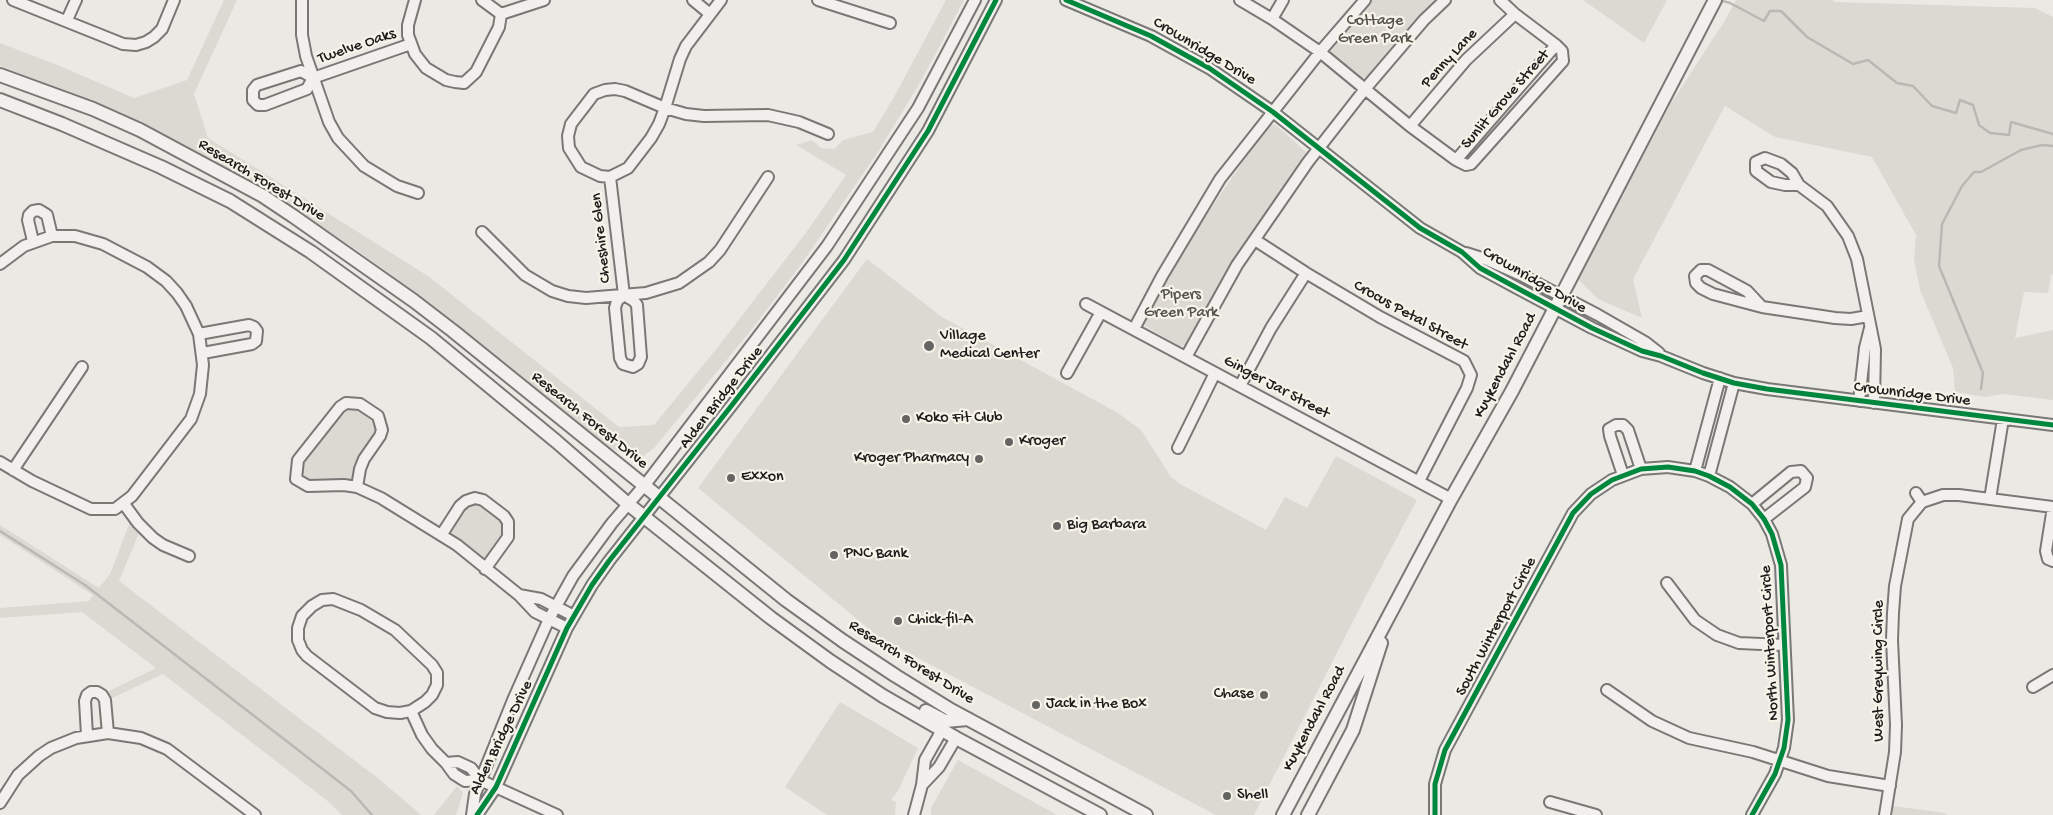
<!DOCTYPE html>
<html>
<head>
<meta charset="utf-8">
<style>
  body { margin:0 }
  canvas { display:block; background:#eae9e4 }
</style>
</head>
<body>
<canvas width="2053" height="815"></canvas>
<script>
const c = document.querySelector('canvas').getContext('2d');
c.lineJoin = 'round';
function fillPath(path, color) { c.fillStyle = color; c.fill(path, 'evenodd'); }
const shape = rows => new Path2D(rows.map(r => 'M' + r).join(''));
function stroke(path, color, width, dash) { c.strokeStyle = color; c.lineWidth = width; c.lineCap = dash ? 'butt' : 'round'; c.setLineDash(dash || []); c.stroke(path); }
function write(font, color, halo, rows, align = 'center') {
  c.font = font + ' "Gochi Hand",sans-serif'; c.lineWidth = 4.5; c.setLineDash([]); c.textBaseline = 'middle'; c.strokeStyle = halo; c.fillStyle = color; for (const [text, x, y, turn = 0] of rows) {
    c.save(); c.translate(x, y); c.rotate((+turn || 0) * Math.PI / 180); c.textAlign = isNaN(turn) ? turn : align; if (halo) c.strokeText(text, 0, 0); c.fillText(text, 0, 0); c.restore();
  }
}
const built = shape([
  [224,0,237,0,194,94,208,138,428,276,619,427,654,425,714,352,808,230,846,175,796,145,812,140,821,148,834,149,843,140,873,132,893,99,946,0,964,0,921,81,878,152,800,266,748,334,654,448,641,458,634,458,610,448,420,296,354,248,299,212,238,177,114,114,52,86,0,66,0,43,60,66,134,98,187,80],
  [1369,0,1438,0,1369,77,1359,78,1331,56,1331,44],
  [1583,0,1667,0,1644,43],
  [1736,0,1832,0,1835,2,2035,8,2053,17,2053,274,2051,275,2048,293,2024,292,2015,338,2053,330,2053,400,2003,394,1985,397,1955,392,1953,368,1920,290,1914,259,1916,235,1872,157,1775,137,1725,106,1633,279,1642,318,1598,299,1578,279,1672,102,1724,22],
  [1269,124,1276,125,1306,152,1305,158,1237,256,1188,344,1180,346,1145,326,1144,319,1193,234],
  [867,259,942,317,1118,413,1141,430,1171,477,1182,485,1266,530,1285,497,1307,508,1336,456,1417,500,1369,590,1254,815,1216,815,880,638,698,488],
  [347,406,360,407,373,418,377,425,377,431,363,452,355,474,350,481,308,481,301,471,302,460],
  [475,502,482,504,501,518,505,526,503,535,490,556,483,559,478,557,453,537,450,530,464,507],
  [130,522,139,533,119,581,379,779,421,815,342,815,329,802,163,674,110,699,107,692,156,668,82,612,0,618,0,608,89,601,93,595,0,535,0,525,99,588,110,574],
  [840,702,918,748,898,791,891,800,896,802,895,815,827,815,785,787],
  [958,760,1057,815,931,815,931,808],
  [457,786,463,793,456,815,434,815],
  [1893,806,1945,813,1947,815,1893,815]
]);
const stream = shape([
  [1719,0,1730,3,1764,21,1770,11,1781,11,1807,37,1853,64,1868,60,1897,83,1913,86,1932,106,1956,113,1960,100,1973,105,1979,125,1990,133,2009,135,2011,122,2053,134],
  [1981,389,1983,373,1939,266,1942,224,1962,186,1974,172,1981,172,2021,150,2042,145,2053,146],
  [0,531,85,585,351,791,372,815]
]);
const minor = shape([
  [13,0,123,44,136,45,146,42,154,37,162,29,174,0],
  [302,0,302,35,306,56,329,122,338,138,364,166,397,186,418,193],
  [415,0,408,25,408,35,415,54,426,68,446,80,455,82,464,83,476,72,499,27,501,14],
  [482,0,501,14],
  [693,0,710,14],
  [721,0,686,46,680,59,665,108,659,124,651,138,628,168,610,177,600,176,581,167,569,148,568,136,571,124,594,94,605,90,615,89,625,91,665,108,686,114,704,116,768,115,799,122,828,134],
  [818,0,890,23],
  [1066,0,1151,36,1209,68,1273,112,1420,228,1462,252,1480,268,1517,288,1592,328,1642,351,1661,356,1703,373,1734,383,1767,389,2053,425],
  [1240,0,1272,19,1320,52,1410,126,1456,160,1466,165,1471,164,1563,61,1562,51,1556,45,1515,14,1500,0],
  [501,14,544,0],
  [1272,19,1283,0],
  [67,20,76,0],
  [301,71,313,78,307,89,265,105,258,105,253,100,253,90,257,85,301,71],
  [313,78,411,44],
  [1410,126,1466,60,1515,14],
  [1456,160,1556,45],
  [610,177,624,295],
  [1799,185,1785,185,1771,182,1756,171,1756,162,1765,158,1781,164,1792,173,1799,185,1827,206,1848,236,1857,259,1875,349,1874,403],
  [482,232,525,275,552,291,568,296,586,298,646,293,679,283,709,262,720,250,768,177],
  [1255,240,1306,273,1380,317,1464,361,1471,375,1467,388,1419,481],
  [33,241,28,220,29,215,33,211,39,210,47,215,52,236],
  [1466,253,1485,259,1523,276,1598,315,1645,342,1659,353],
  [0,264,24,246,52,236,75,236,103,244,147,267,166,281,177,293,186,306,199,334,203,365,200,394,191,419,132,496,115,509,91,509,32,481,0,462],
  [1701,270,1708,270,1747,291,1762,307,1713,294,1701,288,1696,283,1695,276,1701,270],
  [624,295,634,301,637,305,641,357,638,364,633,367,623,364,620,358,615,308,617,301,624,295],
  [1086,304,1451,499],
  [1762,307,1835,318,1851,319,1868,316],
  [1134,329,1162,276,1220,179,1320,52,1365,0],
  [199,334,249,325,254,327,257,331,256,341,252,344,203,353],
  [1186,357,1237,265,1308,162,1365,89,1424,20,1445,0],
  [1067,373,1101,312],
  [1240,386,1271,328,1306,273],
  [1859,401,1865,348,1870,328],
  [1178,448,1215,373],
  [13,470,82,367],
  [1695,471,1720,378],
  [1623,475,1610,436,1609,429,1616,425,1623,425,1628,430,1641,469],
  [1709,476,1734,383],
  [357,487,360,469,364,459,380,436,382,430,378,416,360,404,346,403,340,407,298,460,296,479,308,486,344,485,357,487,381,498,457,545,519,595,535,612,567,628],
  [1916,493,1922,502],
  [1990,499,2003,419],
  [124,504,138,523,153,538,163,545,189,556],
  [1752,504,1791,472,1801,471,1807,478,1805,487,1764,519],
  [2053,507,2046,551,2048,559,2053,561],
  [442,534,460,506,466,501,475,498,483,500,504,516,508,522,508,537,485,569],
  [1667,583,1695,620,1717,635,1739,643,1784,645],
  [519,595,541,599,574,616],
  [333,599,361,610,395,630,432,665,437,673,437,685,432,695,425,702,411,711,400,713,387,712,375,708,307,656,302,650,298,640,298,628,302,616,312,606,322,600,333,599],
  [2033,687,2053,675],
  [1607,690,1652,721,1689,738,1753,752,1828,776,1890,786],
  [411,711,422,735,432,749,446,763,454,774,465,781,480,780,557,815],
  [87,735,85,701,87,695,91,692,97,692,102,695,105,700,108,733],
  [446,763,458,762,471,768,480,780],
  [922,785,939,767,956,738],
  [1550,802,1596,815],
  [0,803,18,775,39,756,51,748,76,738,108,733,141,738,167,749,255,815],
  [472,815,475,794,513,700,549,619,573,576,612,523,648,481,827,246,918,108,975,0],
  [477,815,496,787,567,628,592,585,609,561,732,405,844,260,928,131,996,0],
  [914,815,922,785,925,760,942,730],
  [1435,815,1435,784,1445,750,1573,513,1591,494,1612,480,1641,469,1668,467,1695,471,1709,476,1730,487,1752,504,1764,519,1772,534,1781,565,1788,720,1784,748,1775,774,1752,815],
  [1885,815,1895,752,1896,725,1892,640,1893,613,1895,586,1908,519,1922,502,1943,495,1959,495,2053,507]
]);
const major = shape([
  [0,75,93,109,140,130,263,196,293,216,414,301,453,331,786,600,843,641,896,676,951,710,1146,815],
  [0,100,62,124,161,167,230,201,311,252,431,338,557,442,628,504,771,618,830,661,883,696,956,738,1100,815],
  [926,711,945,721,968,719],
  [1283,815,1451,499,1512,391,1715,0],
  [1308,815,1353,730,1381,643]
]);
const cycleway = shape([
  [1066,0,1151,36,1209,68,1273,112,1420,228,1462,252,1480,268,1517,288,1592,328,1642,351,1661,356,1703,373,1734,383,1767,389,2053,425],
  [477,815,496,787,567,628,592,585,609,561,732,405,844,260,928,131,996,0],
  [1435,815,1435,784,1445,750,1573,513,1591,494,1612,480,1641,469,1668,467,1695,471,1709,476,1730,487,1752,504,1764,519,1772,534,1781,565,1788,720,1784,748,1775,774,1752,815]
]);
const markers = [
  [929,346,6,"#646462"],
  [906,419,5,"#646462"],
  [1009,442,5,"#646462"],
  [979,459,5,"#646462"],
  [731,478,5,"#646462"],
  [1057,526,5,"#646462"],
  [834,555,5,"#646462"],
  [898,621,5,"#646462"],
  [1264,695,5,"#646462"],
  [1036,705,5,"#646462"],
  [1227,796,5,"#646462"]
];
const parkNames = [
  ["Cottage",1375,22],
  ["Green Park",1375,40],
  ["Pipers",1181,296],
  ["Green Park",1181,314]
];
const streetNames = [
  ["Twelve Oaks",357,47,-19],
  ["Crownridge Drive",1204,52,31],
  ["Penny Lane",1450,59,-47],
  ["Sunlit Grove Street",1506,100,-49],
  ["Research Forest Drive",261,181,31],
  ["Cheshire Glen",602,238,-96],
  ["Crownridge Drive",1534,281,30],
  ["Crocus Petal Street",1410,316,29],
  ["Kuykendahl Road",1506,366,-62],
  ["Ginger Jar Street",1276,388,28],
  ["Crownridge Drive",1912,395,7],
  ["Alden Bridge Drive",722,398,-52],
  ["Research Forest Drive",589,421,39],
  ["South Winterport Circle",1497,627,-62],
  ["North Winterport Circle",1771,643,-93],
  ["Research Forest Drive",911,663,32],
  ["West Greywing Circle",1880,671,-90],
  ["Kuykendahl Road",1315,719,-62],
  ["Alden Bridge Drive",502,738,-64]
];
const poiNames = [
  ["Village",940,337],
  ["Medical Center",940,355],
  ["Koko Fit Club",916,419],
  ["Kroger",1019,442],
  ["Kroger Pharmacy",969,459,"right"],
  ["Exxon",741,478],
  ["Big Barbara",1067,526],
  ["PNC Bank",844,555],
  ["Chick-fil-A",908,621],
  ["Chase",1254,695,"right"],
  ["Jack in the Box",1046,705],
  ["Shell",1237,796]
];
fillPath(built, '#dbd9d2');
stroke(stream, '#bab8b2', 2.5);
stroke(minor, '#797876', 14);
stroke(major, '#797876', 16);
stroke(minor, '#f1f0ec', 10);
stroke(major, '#f1f0ec', 12);
stroke(cycleway, '#00873e', 5);
for (const [x, y, r, color] of markers) { const dot = new Path2D(); dot.arc(x, y, r, 0, 2 * Math.PI); c.fillStyle = color; c.fill(dot); stroke(dot, '#f7f3e8', 2); }
write('16px', '#52514e', '#f7f3e8', parkNames);
write('16px', '#1c1c1c', '#f7f3e8', streetNames);
write('16px', '#1c1c1c', '#f7f3e8', poiNames, 'left');
</script>
</body>
</html>
